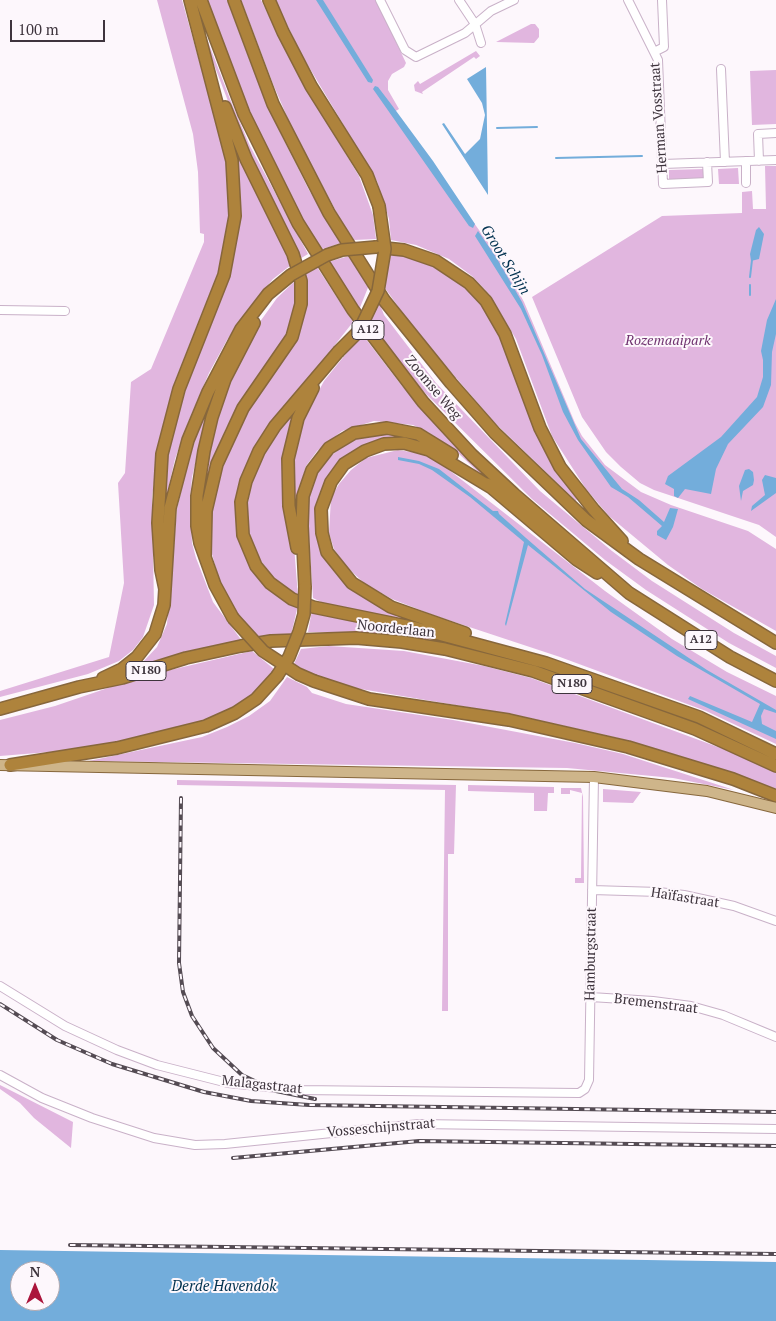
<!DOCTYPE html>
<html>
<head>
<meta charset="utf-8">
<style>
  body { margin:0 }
  #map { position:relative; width:776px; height:1321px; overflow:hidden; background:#fdf7fc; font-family:"PT Serif",serif }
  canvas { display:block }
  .north { position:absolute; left:10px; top:1261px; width:50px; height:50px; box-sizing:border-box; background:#fdf7fc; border:1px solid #b1a9b0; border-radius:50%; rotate:0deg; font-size:14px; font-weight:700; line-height:20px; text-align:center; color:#3e343d }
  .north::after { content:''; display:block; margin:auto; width:18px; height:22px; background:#ab153c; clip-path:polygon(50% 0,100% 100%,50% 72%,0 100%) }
  .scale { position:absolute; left:10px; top:20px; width:95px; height:22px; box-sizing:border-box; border:2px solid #3e343d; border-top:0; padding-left:6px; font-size:15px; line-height:18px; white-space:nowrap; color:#3e343d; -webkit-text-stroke:4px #fdf7fc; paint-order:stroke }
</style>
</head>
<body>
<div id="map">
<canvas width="776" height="1321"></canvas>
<div class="north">N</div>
<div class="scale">100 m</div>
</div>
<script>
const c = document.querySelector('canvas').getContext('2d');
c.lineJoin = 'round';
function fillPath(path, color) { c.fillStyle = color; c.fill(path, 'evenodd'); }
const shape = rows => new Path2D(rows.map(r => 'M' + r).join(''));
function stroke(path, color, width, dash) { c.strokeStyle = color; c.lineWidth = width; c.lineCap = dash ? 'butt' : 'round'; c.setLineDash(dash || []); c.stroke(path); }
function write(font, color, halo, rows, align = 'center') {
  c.font = font + ' "PT Serif",serif'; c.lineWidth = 4; c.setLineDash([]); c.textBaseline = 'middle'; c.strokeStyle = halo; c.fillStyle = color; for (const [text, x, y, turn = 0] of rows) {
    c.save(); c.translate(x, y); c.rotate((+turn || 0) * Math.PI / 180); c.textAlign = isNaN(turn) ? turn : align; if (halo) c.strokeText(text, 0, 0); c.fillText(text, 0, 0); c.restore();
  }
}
const green = shape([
  [157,0,182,0,225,153,230,209,221,265,175,381,160,439,152,497,154,605,143,637,133,650,119,661,88,674,0,697,0,691,109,657,124,583,118,483,125,473,131,382,151,369,204,242,204,234,200,233,198,172,193,134],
  [207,0,227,0,251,64,277,126,309,190,341,243,320,250,305,224,245,104],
  [241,0,261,0,297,73,359,176,373,215,376,239,354,240,339,217,292,128,273,84],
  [275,0,376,0,406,63,404,67,392,74,388,81,388,90,399,109,394,112,492,248,512,280,524,302,575,423,582,436,605,465,641,492,671,505,748,531,776,549,776,631,702,589,668,565,609,516,586,489,552,436,516,339,489,294,472,276,449,259,416,245,391,240,389,219,377,181,303,57],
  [531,24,535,24,539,29,539,37,534,43,496,42],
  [202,26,230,99,250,146,308,254,298,260,246,148,208,49],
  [476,51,480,56,476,59,474,57,422,92,423,94,415,91,414,85,418,81,420,84],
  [776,70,776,124,752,125,750,71],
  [230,134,291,265,273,279,261,293,227,340,209,373,189,420,175,459,165,503,163,529,160,504,171,427,233,256],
  [765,166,776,166,776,537,759,525,654,490,640,483,621,467,606,452,582,417,532,297,662,216,742,213,742,192,752,191,753,209,766,209],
  [738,168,739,184,719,184,718,169],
  [704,169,705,179,669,181,669,170],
  [390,254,407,256,430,263,456,279,484,308,498,333,537,433,559,476,577,499,576,501,494,422,414,329,385,288],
  [349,256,369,285,359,310,328,262],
  [317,267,353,322,305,383,247,467,242,545,298,605,291,635,260,639,236,612,219,580,209,543,208,525,217,476,251,404,292,346,305,308,303,275],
  [295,281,296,293,292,325,281,346,253,384,226,428,208,474,202,504,204,466,224,394,249,337,277,298],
  [379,302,384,315,436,383,540,491,612,551,652,581,734,633,776,656,776,668,729,643,646,590,605,560,532,499,423,391,390,351,369,322],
  [362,334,402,386,493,484,492,485,458,453,428,432,413,425,374,421,342,431,317,451,306,466,294,506,294,467,297,441,304,419,324,381],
  [211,399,192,477,190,499,192,543,196,558,213,602,242,641,143,665,142,663,157,647,167,624,177,509,191,448],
  [300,402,291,430,294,546,298,596,273,577,258,557,248,529,247,508,251,486,261,459,283,424],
  [382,433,395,434,419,441,353,453,318,506,338,573,425,624,325,604,313,598,307,508,313,481,327,459,343,446,355,439],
  [398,450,424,454,440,463,605,591,672,639,727,672,776,696,776,744,706,711,560,657,433,615,392,599,365,584,346,566,334,549,329,533,331,498,339,484,351,470,366,458],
  [312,610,475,645,593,684,507,659,439,643,352,633,308,632],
  [329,646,404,651,484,666,531,678,726,750,769,769,776,773,776,791,680,756,622,739,520,716,349,687,312,674,294,664,301,649],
  [252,651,274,669,273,671,254,693,234,707,195,724,123,742,74,750,0,756,0,720,55,706,140,677],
  [287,677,307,687,312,693,346,704,453,720,575,743,623,754,734,790,673,778,567,768,89,761,202,737,227,727,249,716,270,701],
  [177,780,456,785,454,854,448,854,448,1011,442,1011,445,790,177,785],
  [468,785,554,787,554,793,548,793,547,811,534,811,534,793,468,791],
  [561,788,581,788,583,797,584,883,575,883,575,878,581,878,582,793,570,790,570,794,561,794],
  [603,789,641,792,633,803,603,802],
  [0,1085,73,1122,71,1148,34,1118,20,1103,0,1089]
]);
const water = shape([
  [316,0,323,0,373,80,372,83,368,82],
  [486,67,487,128,488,195,442,124,444,123,465,154,480,139,485,115,482,103,467,79],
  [375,86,378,87,391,104,433,161,475,224,473,228,469,226,373,89],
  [759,227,764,234,759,259,751,261,750,254,756,230],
  [478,231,496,257,522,302,581,439,622,489,639,500,664,522,670,508,678,509,673,527,666,540,657,535,657,531,662,526,628,497,611,487,578,440,563,412,542,355,521,309,475,236],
  [776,299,776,334,772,352,771,385,763,407,728,444,716,469,711,494,685,489,678,498,674,496,674,489,665,484,668,476,721,437,757,397,763,377,763,360,761,351,767,320],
  [398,457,419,461,439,469,493,511,498,511,499,514,526,538,585,589,707,670,776,710,776,713,764,709,761,716,762,724,776,731,776,739,688,699,690,696,752,722,760,704,677,656,611,612,528,545,506,626,505,624,524,542,470,497,432,470,419,464,398,460],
  [749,469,753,472,754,480,753,485,743,491,741,501,739,486,745,470],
  [765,475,776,478,776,493,751,511,752,506,765,495,762,480],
  [0,1250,776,1262,776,1321,0,1321],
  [20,1271,50,1271,50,1301,20,1301]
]);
const stream = shape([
  [497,128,537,127],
  [556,158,642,156],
  [750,277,752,260],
  [750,285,750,295]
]);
const minor = shape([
  [380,0,405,50,416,57,465,33,491,11,514,0],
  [459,0,475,24,481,43],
  [628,0,658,60,663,184,708,182,707,162],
  [654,52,664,47,662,0],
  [721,69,725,162],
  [746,161,746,183],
  [759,161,758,134,776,133],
  [663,164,776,160],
  [0,310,65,311],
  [592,890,659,892,684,895,734,906,776,921],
  [0,986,65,1026,117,1050,157,1065,228,1083,298,1090,579,1093,585,1089,589,1080,594,777],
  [591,997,653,1001,691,1006,723,1015,776,1037],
  [0,1075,42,1098,92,1118,154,1138,195,1145,225,1144,419,1124,776,1129]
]);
const major = shape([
  [0,765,594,777,707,791,776,808]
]);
const highway = shape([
  [201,0,244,114,298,223,353,310,423,402,472,455,514,494,629,593,730,657,776,681],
  [234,0,273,104,329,213,384,300,451,383,495,433,586,520,639,559,776,643],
  [269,0,283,32,311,86,367,175,379,206],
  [376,247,404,250,436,261,469,283,486,301,505,334,540,428,560,467,594,510,622,541],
  [338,352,275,426,259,451,246,481,241,502,243,535,256,566,270,583,292,599,313,607,416,628,546,663,699,717,776,754],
  [487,484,577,560,597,573],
  [297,548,289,506,288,459,298,418,313,388],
  [205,557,206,511,217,464,243,408,292,337,301,304,301,281,293,254,246,159,225,107],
  [305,587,302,526,303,496,312,470,329,448,354,433,387,428,418,434,452,455],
  [165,589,161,570,158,523,162,454,179,389,224,275,235,216,232,161,190,0],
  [233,618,215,585,200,543,197,526,197,496,204,451,212,417,225,379,254,323],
  [465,633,391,607,352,583,327,552,322,533,321,509,331,482,344,464,365,451,384,444,404,443,429,450,492,488],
  [103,678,122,669,137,657,155,634,164,605,170,508,188,440,208,392,241,329,268,294,291,275],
  [314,681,369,699,509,720,628,747,733,779,776,796],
  [0,709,79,687,122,678,186,658,241,646,271,641,356,638,402,642,445,649,533,671,695,729,776,766],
  [10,765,117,748,206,726,235,713,256,699,277,676]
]);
const rail = shape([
  [181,798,179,963,183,992,192,1016,213,1048,242,1075,276,1091,315,1099],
  [0,1004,57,1040,112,1064,204,1092,251,1101,309,1105,776,1112],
  [233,1158,419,1141,776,1146],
  [70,1245,776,1254]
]);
const highwayBridge = shape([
  [291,275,327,255,342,250,376,247],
  [338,352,359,331,378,291,385,249,379,206],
  [233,618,263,651,298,674,314,681],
  [277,676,289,657,299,632,304,614,305,587]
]);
const shields = [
  [368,330,32],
  [701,640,32],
  [146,671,40],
  [572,684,40]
];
const shieldNames = [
  ["A12",368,330],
  ["A12",701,640],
  ["N180",146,671],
  ["N180",572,684]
];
const streetNames = [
  ["Herman Vosstraat",659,118,-94],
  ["Zoomse Weg",433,388,50],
  ["Noorderlaan",396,629,6],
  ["Haïfastraat",685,898,9],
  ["Hamburgstraat",591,954,-89],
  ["Bremenstraat",656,1004,7],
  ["Malagastraat",262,1085,6],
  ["Vosseschijnstraat",381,1128,-5]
];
const parkNames = [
  ["Rozemaaipark",668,341]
];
const waterNames = [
  ["Groot Schijn",505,260,58],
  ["Derde Havendok",224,1287]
];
fillPath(green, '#e1b6df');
fillPath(water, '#73addb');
stroke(stream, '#73addb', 2);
stroke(minor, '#c9b1c8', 10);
stroke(major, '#87673c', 12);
stroke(highway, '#87673c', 14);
stroke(minor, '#fff', 8);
stroke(major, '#ceb58a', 10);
stroke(highway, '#ae833c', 11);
stroke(rail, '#544b53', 4);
stroke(rail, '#fdf7fc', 2, [5.5]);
stroke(highwayBridge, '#87673c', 14, []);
stroke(highwayBridge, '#ae833c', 11);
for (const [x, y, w] of shields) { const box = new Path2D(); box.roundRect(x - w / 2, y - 9.5, w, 19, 4); c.fillStyle = '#fdf7fc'; c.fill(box); stroke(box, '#3e343d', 1); }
write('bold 12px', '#3e343d', null, shieldNames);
write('14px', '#3e343d', '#fdf7fc', streetNames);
write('italic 14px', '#703370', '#fdf7fc', parkNames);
write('italic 15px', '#01314f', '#fdf7fc', waterNames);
</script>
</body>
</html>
